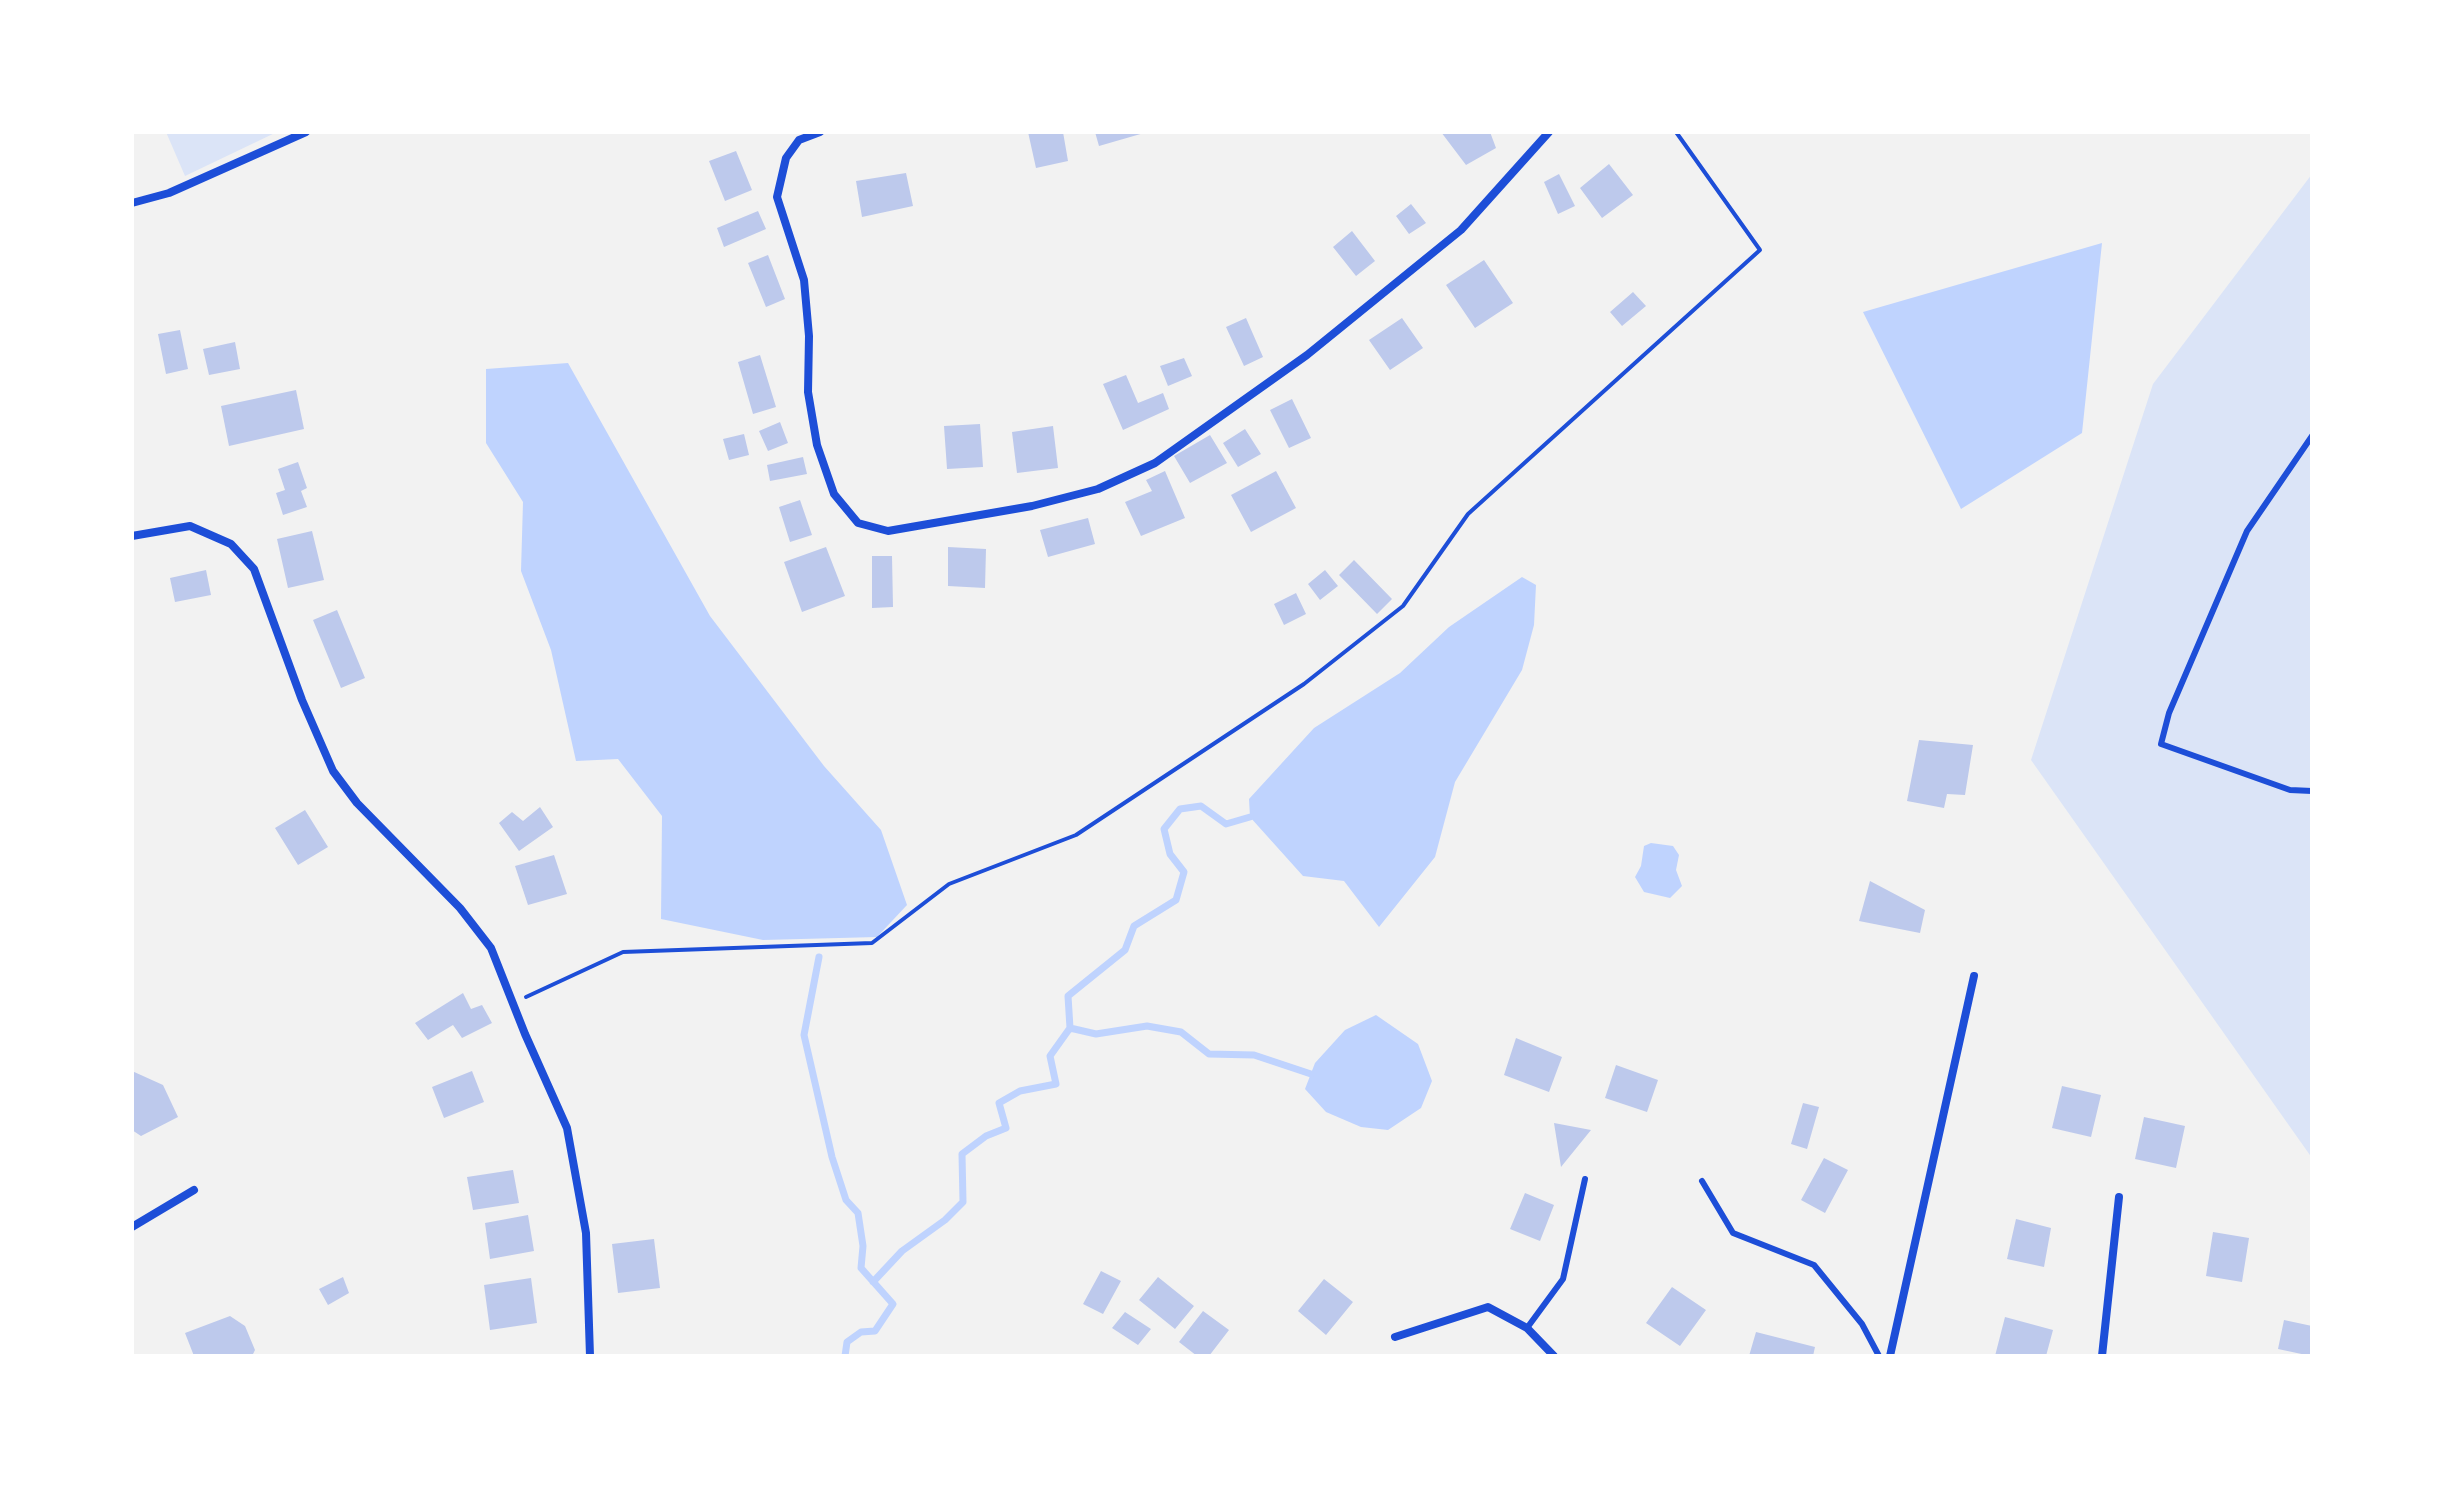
<!DOCTYPE html>
<html>
<head>
<meta charset="utf-8">
<style>
  body { margin:0 }
  #map { position:relative; width:2444px; height:1488px; overflow:hidden; background:#f2f2f2; font-family:"Fira Sans Condensed",sans-serif }
  canvas { display:block }
  .frame { position:absolute; inset:0; border:134px solid #fff; pointer-events:none }
</style>
</head>
<body>
<div id="map">
<canvas width="2444" height="1488"></canvas>
<div class="frame"></div>
</div>
<script>
const c = document.querySelector('canvas').getContext('2d');
c.lineJoin = 'round';
function fillPath(path, color) { c.fillStyle = color; c.fill(path, 'evenodd'); }
const shape = rows => new Path2D(rows.map(r => 'M' + r).join(''));
function stroke(path, color, width, dash) { c.strokeStyle = color; c.lineWidth = width; c.lineCap = dash ? 'butt' : 'round'; c.setLineDash(dash || []); c.stroke(path); }
const green = shape([
  [166,132,277,132,185,176],
  [2312,174,2312,1158,2031,760,2153,384]
]);
const water = shape([
  [2102,243,2082,433,1961,509,1863,312],
  [568,363,710,616,824,766,881,830,907,905,877,937,763,940,661,919,662,816,618,759,576,761,551,650,521,571,523,502,486,443,486,369],
  [1522,577,1536,585,1534,625,1522,670,1455,782,1435,857,1379,927,1344,881,1303,876,1250,817,1249,799,1314,728,1400,673,1449,627],
  [1651,843,1673,846,1679,855,1676,870,1682,886,1670,898,1644,892,1635,877,1641,866,1644,846],
  [1376,1015,1418,1044,1432,1081,1421,1108,1388,1130,1361,1127,1326,1112,1305,1089,1315,1063,1345,1030]
]);
const stream = shape([
  [819,957,804,1035,832,1157,846,1200,858,1213,863,1246,861,1268,893,1304,875,1331,861,1332,847,1342,845,1356],
  [1070,1028,1096,1034,1147,1026,1181,1032,1209,1054,1254,1055,1311,1074],
  [873,1282,902,1251,945,1220,963,1202,962,1154,986,1136,1006,1128,999,1103,1020,1091,1056,1084,1050,1056,1070,1028,1068,996,1125,950,1134,926,1176,900,1184,872,1170,854,1164,829,1180,809,1201,806,1226,824,1250,817]
]);
const building = shape([
  [1028,132,1063,132,1068,161,1036,168],
  [1095,132,1144,132,1144,133,1099,146],
  [1441,132,1490,132,1496,148,1466,165],
  [736,151,752,190,725,201,709,161],
  [1609,164,1633,195,1602,218,1580,188],
  [906,173,913,206,862,217,856,181],
  [1559,174,1575,206,1558,214,1544,182],
  [1411,204,1426,223,1409,234,1396,216],
  [758,211,766,229,724,247,717,228],
  [1352,231,1375,261,1356,276,1333,247],
  [768,255,785,299,766,307,748,263],
  [1484,260,1513,303,1475,328,1446,285],
  [1633,292,1646,306,1622,326,1610,312],
  [1246,318,1263,357,1244,366,1226,327],
  [1402,318,1423,348,1390,370,1369,340],
  [180,330,188,369,166,374,158,334],
  [235,342,240,369,209,375,203,349],
  [760,355,776,407,753,414,738,362],
  [1184,358,1192,376,1168,386,1160,366],
  [1126,375,1138,403,1163,393,1169,409,1123,430,1103,384],
  [296,390,304,429,229,446,221,406],
  [1292,399,1311,438,1289,448,1270,410],
  [780,422,788,443,768,451,759,431],
  [980,424,983,467,947,469,944,426],
  [1053,426,1058,468,1017,473,1012,432],
  [1245,429,1261,454,1238,467,1223,443],
  [744,434,749,455,729,460,723,439],
  [1210,435,1227,463,1190,483,1174,456],
  [803,457,807,474,770,481,767,465],
  [298,462,307,488,301,491,307,507,283,515,276,493,285,490,278,469],
  [1165,471,1185,518,1141,536,1125,502,1152,491,1146,480],
  [1276,471,1296,508,1251,532,1231,495],
  [800,500,812,535,790,542,779,507],
  [1088,518,1095,544,1048,557,1040,530],
  [312,531,324,580,288,588,277,539],
  [826,547,845,596,802,612,784,562],
  [948,547,986,549,985,588,948,586],
  [872,556,892,556,893,607,872,608],
  [1354,560,1392,599,1377,614,1339,575],
  [206,570,211,595,175,602,170,578],
  [1325,570,1338,586,1320,600,1308,584],
  [1296,593,1306,614,1284,625,1274,604],
  [337,610,365,678,341,688,313,620],
  [1919,740,1973,745,1965,795,1947,794,1944,808,1907,801],
  [540,807,553,827,519,851,499,823,512,812,523,821],
  [305,810,328,847,298,865,275,828],
  [554,855,567,894,528,905,515,866],
  [1870,881,1925,910,1920,933,1859,921],
  [463,993,471,1009,482,1005,492,1023,462,1038,453,1025,428,1040,415,1023],
  [1516,1038,1562,1057,1549,1092,1504,1075],
  [1616,1065,1658,1080,1647,1112,1605,1098],
  [132,1071,163,1085,178,1117,141,1136,132,1130],
  [472,1071,484,1102,444,1118,432,1087],
  [2062,1086,2101,1095,2091,1137,2052,1128],
  [1803,1103,1819,1107,1807,1149,1791,1144],
  [2144,1117,2185,1126,2176,1168,2135,1159],
  [1554,1123,1591,1130,1561,1167],
  [1824,1158,1848,1170,1825,1213,1801,1200],
  [513,1170,519,1203,473,1210,467,1177],
  [1525,1193,1554,1205,1540,1241,1510,1229],
  [528,1215,534,1251,490,1259,485,1223],
  [2016,1219,2051,1228,2044,1267,2007,1259],
  [2213,1232,2249,1238,2242,1282,2206,1276],
  [654,1239,660,1288,618,1293,612,1244],
  [1101,1271,1121,1281,1103,1314,1083,1304],
  [343,1277,349,1293,328,1305,319,1289],
  [1158,1277,1194,1306,1175,1329,1139,1300],
  [531,1278,537,1323,490,1330,484,1285],
  [1324,1279,1353,1302,1326,1335,1298,1311],
  [1672,1287,1706,1310,1680,1346,1646,1323],
  [1203,1311,1229,1330,1209,1356,1197,1356,1179,1342],
  [1125,1312,1151,1329,1138,1345,1112,1328],
  [230,1316,245,1326,255,1350,252,1356,194,1356,185,1333],
  [2005,1317,2053,1330,2046,1356,1995,1356],
  [2284,1320,2312,1326,2311,1356,2278,1349],
  [1756,1332,1815,1347,1813,1356,1749,1356]
]);
const path = shape([
  [526,997,623,952,872,943,949,884,1076,835,1304,684,1403,606,1468,514,1760,250,1676,132]
]);
const service = shape([
  [2312,436,2247,531,2169,713,2161,744,2290,790,2312,791],
  [1702,1181,1733,1233,1814,1265,1862,1324,1879,1356],
  [1527,1328,1563,1279,1585,1179]
]);
const minor = shape([
  [820,132,799,140,786,158,777,197,804,280,809,336,808,392,817,445,834,494,858,523,888,531,1032,506,1098,489,1155,463,1307,355,1461,230,1549,132],
  [132,203,169,193,306,132],
  [132,536,190,526,231,544,254,569,302,700,333,771,357,803,460,908,491,948,525,1034,567,1128,586,1233,590,1356],
  [132,1227,194,1190],
  [1395,1337,1488,1307,1527,1328,1554,1356],
  [1890,1356,1974,976],
  [2102,1356,2119,1197]
]);
fillPath(green, '#dbe4f7');
fillPath(water, '#bfd3fe');
stroke(stream, '#bfd3fe', 7);
fillPath(building, '#bdc9ec');
stroke(path, '#1d4ed8', 4);
stroke(service, '#1d4ed8', 6);
stroke(minor, '#1d4ed8', 8);
</script>
</body>
</html>
